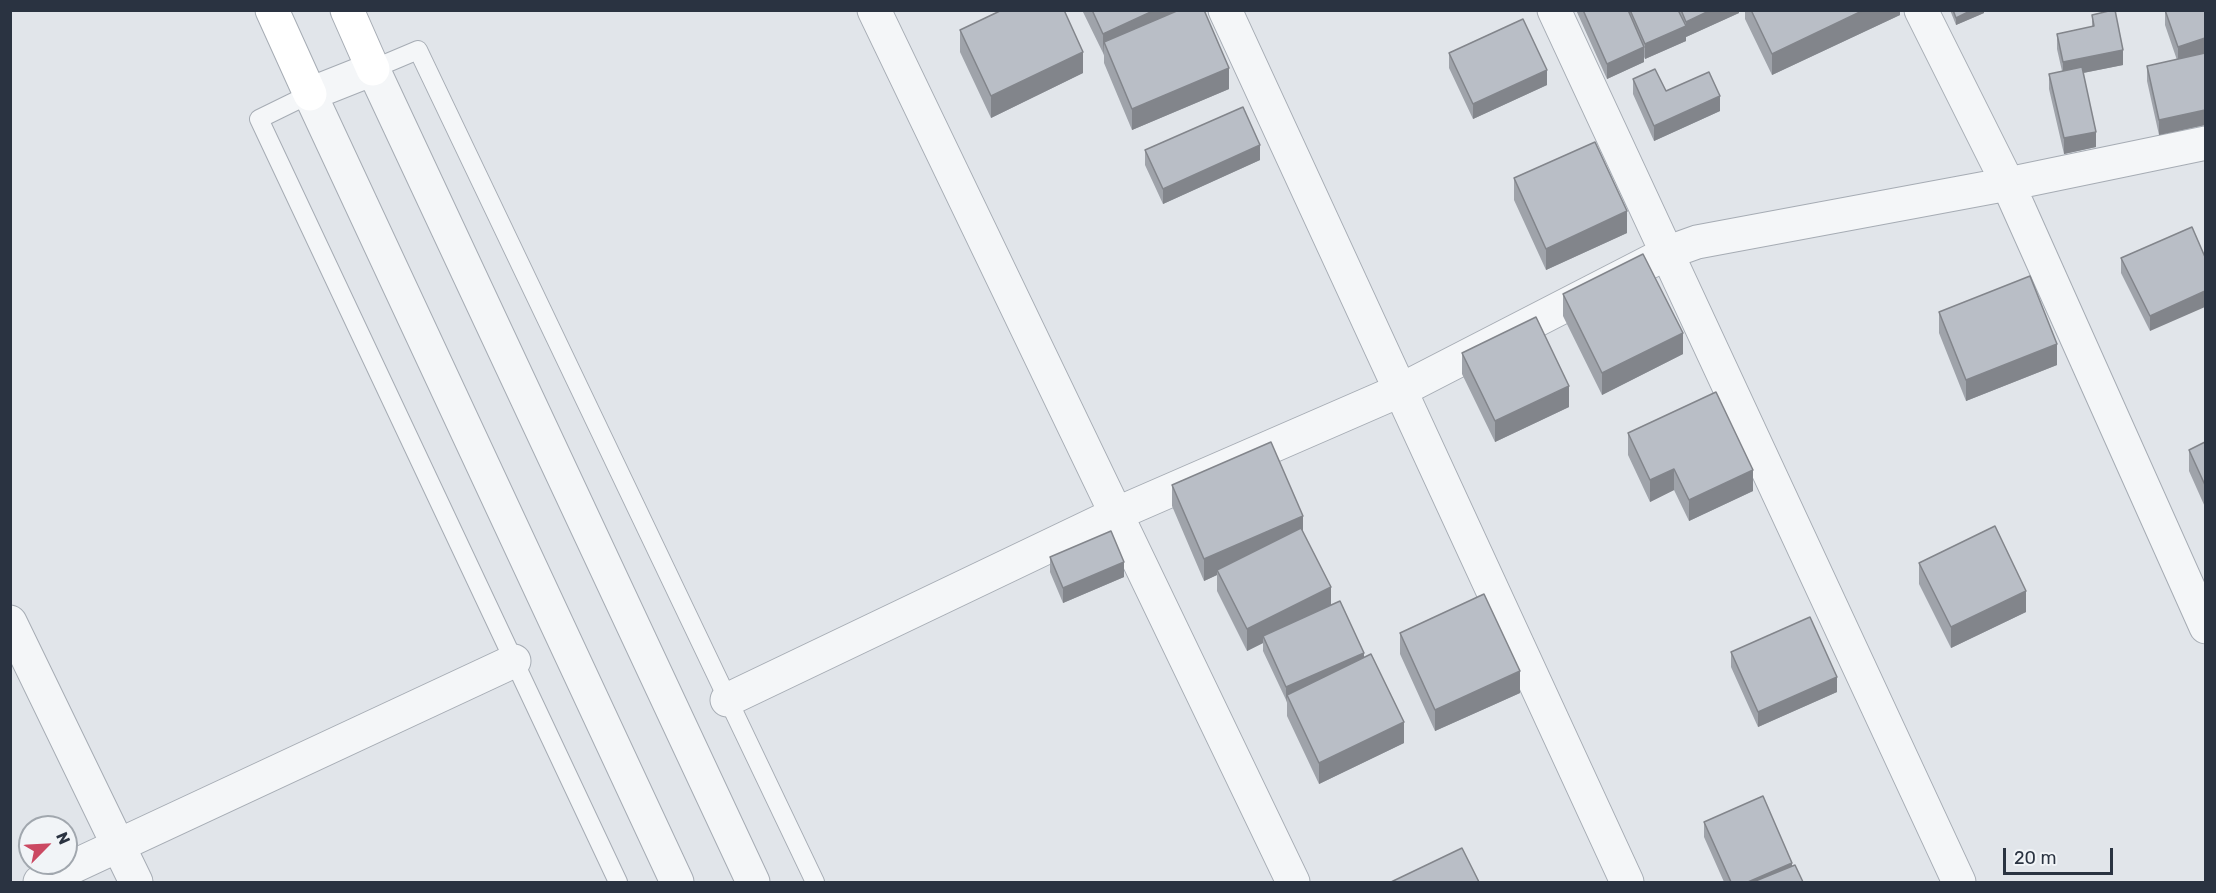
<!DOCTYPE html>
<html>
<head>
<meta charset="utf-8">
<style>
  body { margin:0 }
  #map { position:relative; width:2216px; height:893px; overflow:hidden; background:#e1e5ea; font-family:Rubik,sans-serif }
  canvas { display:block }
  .frame { position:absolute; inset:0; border:12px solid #2a3341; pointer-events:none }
  .north { position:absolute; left:18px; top:815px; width:60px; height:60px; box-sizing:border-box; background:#f1f4f7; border:2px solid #a1a7ae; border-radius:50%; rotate:66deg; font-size:16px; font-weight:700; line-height:24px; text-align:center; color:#2a3341 }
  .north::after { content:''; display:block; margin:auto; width:21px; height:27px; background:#cb4962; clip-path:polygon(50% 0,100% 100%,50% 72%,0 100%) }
  .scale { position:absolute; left:2003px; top:848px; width:110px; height:27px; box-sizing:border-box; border:3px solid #2a3341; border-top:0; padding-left:8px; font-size:18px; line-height:21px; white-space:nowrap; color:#2a3341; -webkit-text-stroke:4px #f1f4f7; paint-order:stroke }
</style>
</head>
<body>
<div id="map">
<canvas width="2216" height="893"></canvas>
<div class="frame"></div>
<div class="north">N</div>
<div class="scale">20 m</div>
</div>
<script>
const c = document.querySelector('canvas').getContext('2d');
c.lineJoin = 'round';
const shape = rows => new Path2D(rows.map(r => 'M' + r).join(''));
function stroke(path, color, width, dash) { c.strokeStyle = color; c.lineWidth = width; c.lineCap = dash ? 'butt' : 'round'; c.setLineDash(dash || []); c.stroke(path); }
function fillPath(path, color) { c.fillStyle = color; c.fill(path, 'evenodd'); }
const service = shape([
  [373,69,418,50,815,882],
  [310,94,259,119,618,882]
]);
const minor = shape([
  [874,10,1293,882],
  [1225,10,1627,882],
  [1554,10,1959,882],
  [1921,10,2008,184,2206,627],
  [10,622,136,882],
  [727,700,1116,514,1401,390,1669,252,1697,242,2008,184,2206,143],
  [40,882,514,661],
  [677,882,310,94,373,69,753,882]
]);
const secondary = shape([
  [272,10,310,94],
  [347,10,373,69]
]);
const wall = shape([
  [1082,10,1204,10,1229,89,1132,130,1104,63,1104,55],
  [1576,10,1739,10,1739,13,1686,37,1686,41,1645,59,1644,57,1644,62,1607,79],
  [1745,10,1900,10,1900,15,1772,75,1745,19],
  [1950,10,1984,10,1984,13,1956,25],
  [2165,10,2205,53,2205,125,2159,135,2147,81,2147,66,2177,60,2165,25],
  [2092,15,2123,65,2083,73,2096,147,2064,154,2049,89,2049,74,2062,71,2057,49,2057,34,2092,27],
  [960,30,1083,73,991,118,960,52],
  [1449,53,1547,85,1473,119,1449,68],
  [1633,79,1666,91,1720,111,1654,141,1633,94],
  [1145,150,1260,160,1163,204,1145,165],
  [1514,178,1627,233,1546,270,1514,200],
  [2205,257,2150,331,2121,273,2121,258],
  [1563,294,1683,354,1602,395,1563,316],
  [1939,312,2057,365,1966,401,1939,333],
  [1462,353,1569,407,1495,442,1462,374],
  [1628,433,1753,491,1689,521,1674,490,1650,502,1628,455],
  [2205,442,2205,507,2189,471,2189,450],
  [1172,485,1303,533,1331,605,1364,658,1404,743,1319,784,1287,716,1287,702,1263,651,1263,643,1247,651,1217,591,1217,575,1204,581,1172,506],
  [1050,557,1124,577,1063,603,1050,572],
  [1919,563,2026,612,1951,648,1919,584],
  [1400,633,1520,693,1435,731,1400,654],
  [1731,652,1837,692,1758,727,1731,667],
  [1704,822,1792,866,1803,882,1724,882,1704,837]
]);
const shadedWall = shape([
  [1155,10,1192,10,1104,42,1103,56,1103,34],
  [1711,10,1739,10,1739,13,1686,37,1686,22],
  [1864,10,1900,10,1900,15,1772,75,1772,54],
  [1972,10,1984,10,1984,13,1956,25,1956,18],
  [1686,26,1686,41,1645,59,1645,44],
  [2205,38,2205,53,2178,62,2178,47],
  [1644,47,1644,62,1607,79,1607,64],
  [2123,50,2123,65,2063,77,2063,62],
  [1083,52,1083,73,991,118,991,96],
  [1229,68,1229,89,1132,130,1132,109],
  [1547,70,1547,85,1473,119,1473,104],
  [1720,96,1720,111,1654,141,1654,126],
  [2205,110,2205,125,2159,135,2159,120],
  [2096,132,2096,147,2064,154,2064,138],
  [1260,145,1260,160,1163,204,1163,189],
  [1627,211,1627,233,1546,270,1546,249],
  [2205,291,2205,307,2150,331,2150,316],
  [1683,333,1683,354,1602,395,1602,373],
  [2057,344,2057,365,1966,401,1966,380],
  [1569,386,1569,407,1495,442,1495,421],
  [1674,469,1674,490,1650,502,1650,480],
  [1753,470,1753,491,1689,521,1689,500],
  [1303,516,1303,537,1217,570,1217,575,1204,581,1204,559],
  [1124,562,1124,577,1063,603,1063,588],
  [1331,587,1331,608,1263,636,1263,643,1247,651,1247,629],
  [2026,591,2026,612,1951,648,1951,627],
  [1364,653,1364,668,1287,695,1286,703,1286,687],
  [1520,671,1520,693,1435,731,1435,710],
  [1837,677,1837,692,1758,727,1758,712],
  [1404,722,1404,743,1319,784,1319,763],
  [1792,863,1792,879,1783,882,1748,882]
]);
const building = shape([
  [1002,10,1064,10,1083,52,991,96,960,30,1002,10],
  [1092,10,1155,10,1103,34,1092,10],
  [1179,10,1204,10,1229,68,1132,109,1104,42,1179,10],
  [1583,10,1628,10,1644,47,1607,64,1583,10],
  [1630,10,1678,10,1686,26,1645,44,1630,10],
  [1681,10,1711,10,1686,22,1681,10],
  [1751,10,1864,10,1772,54,1751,10],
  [1953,10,1972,10,1956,18,1953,10],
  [2113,10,2115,10,2123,50,2063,62,2057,34,2094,26,2092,15,2113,10],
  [2165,10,2205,10,2205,38,2178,47,2165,10],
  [1523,19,1547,70,1473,104,1449,53,1523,19],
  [2205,53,2205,110,2159,120,2147,66,2205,53],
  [2082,67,2096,132,2064,138,2049,74,2082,67],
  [1655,69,1666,91,1709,72,1720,96,1654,126,1633,79,1655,69],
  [1243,107,1260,145,1163,189,1145,150,1243,107],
  [1595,142,1627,211,1546,249,1514,178,1595,142],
  [2192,227,2205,257,2205,291,2150,316,2121,258,2192,227],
  [1643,254,1683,333,1602,373,1563,294,1643,254],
  [2030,276,2057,344,1966,380,1939,312,2030,276],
  [1536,317,1569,386,1495,421,1462,353,1536,317],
  [1716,392,1753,470,1689,500,1674,469,1650,480,1628,433,1716,392],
  [1271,442,1303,516,1204,559,1172,485,1271,442],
  [2205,442,2205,485,2189,450,2205,442],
  [1995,526,2026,591,1951,627,1919,563,1995,526],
  [1301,528,1331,587,1247,629,1217,570,1301,528],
  [1111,531,1124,562,1063,588,1050,557,1111,531],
  [1484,594,1520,671,1435,710,1400,633,1484,594],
  [1340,601,1364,653,1286,687,1263,636,1340,601],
  [1810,617,1837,677,1758,712,1731,652,1810,617],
  [1371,654,1404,722,1319,763,1287,695,1371,654],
  [1763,796,1792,863,1748,882,1731,882,1704,822,1763,796],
  [1462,848,1479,882,1391,882,1462,848],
  [1795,865,1803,882,1753,882,1795,865]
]);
stroke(service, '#a6acb4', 20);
stroke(minor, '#a6acb4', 35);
stroke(secondary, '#a6acb4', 35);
stroke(service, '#f4f6f8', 18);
stroke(minor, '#f4f6f8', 33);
stroke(secondary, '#fff', 33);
fillPath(wall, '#9fa3aa');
fillPath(shadedWall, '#82858b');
fillPath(building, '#b9bec6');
stroke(building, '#82858b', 1.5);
</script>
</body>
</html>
